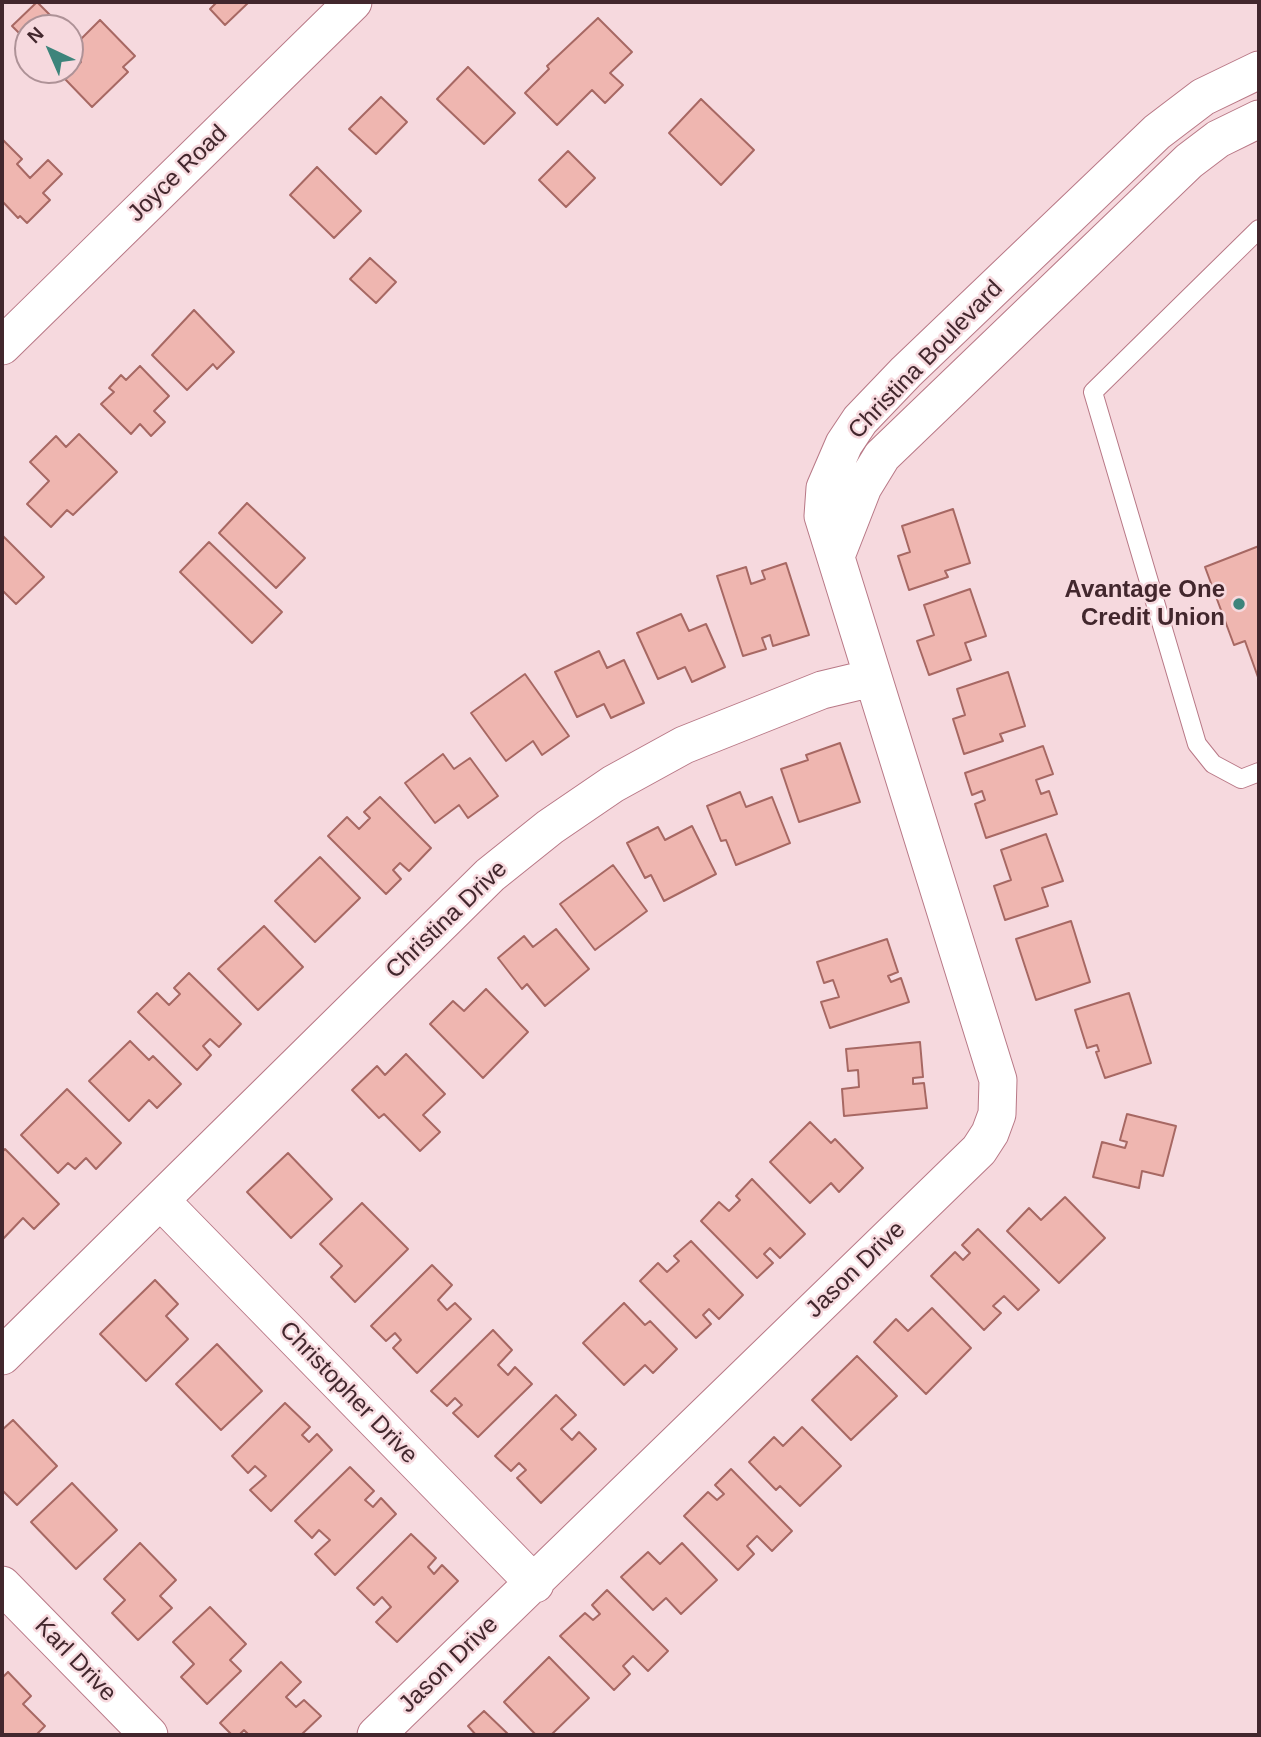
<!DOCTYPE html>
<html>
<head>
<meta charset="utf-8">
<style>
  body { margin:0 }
  #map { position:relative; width:1261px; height:1737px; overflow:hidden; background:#f6d9de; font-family:Arial,sans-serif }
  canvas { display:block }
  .frame { position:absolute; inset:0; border:4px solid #42272d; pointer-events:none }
  .north { position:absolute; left:14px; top:14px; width:70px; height:70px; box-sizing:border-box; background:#f6d9de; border:2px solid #ae9297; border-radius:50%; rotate:316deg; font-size:19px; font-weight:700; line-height:28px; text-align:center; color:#42272d }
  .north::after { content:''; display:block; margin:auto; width:24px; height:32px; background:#3d847b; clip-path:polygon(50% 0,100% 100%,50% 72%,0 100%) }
</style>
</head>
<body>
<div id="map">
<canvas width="1261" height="1737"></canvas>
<div class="frame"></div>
<div class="north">N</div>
</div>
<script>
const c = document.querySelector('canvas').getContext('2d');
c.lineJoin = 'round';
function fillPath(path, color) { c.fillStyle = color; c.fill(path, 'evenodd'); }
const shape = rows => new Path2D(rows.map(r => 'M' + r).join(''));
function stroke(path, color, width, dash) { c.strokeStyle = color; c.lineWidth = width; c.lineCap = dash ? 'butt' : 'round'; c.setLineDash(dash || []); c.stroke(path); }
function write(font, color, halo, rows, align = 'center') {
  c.font = font + ' Arial,sans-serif'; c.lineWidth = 5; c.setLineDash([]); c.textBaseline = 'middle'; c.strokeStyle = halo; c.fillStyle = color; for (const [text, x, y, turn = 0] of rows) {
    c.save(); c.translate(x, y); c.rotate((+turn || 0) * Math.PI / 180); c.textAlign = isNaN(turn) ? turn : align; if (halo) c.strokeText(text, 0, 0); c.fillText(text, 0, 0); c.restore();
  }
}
const building = shape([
  [37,2,63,28,28,28,28,42,12,26,37,2],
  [217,2,249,2,225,25,210,9,217,2],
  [598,18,632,52,610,73,623,85,605,103,592,90,557,125,525,93,549,69,547,66,598,18],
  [100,20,135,56,123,67,128,72,92,107,65,79,81,62,70,50,100,20],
  [468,67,515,113,484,144,437,99,468,67],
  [381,97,407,122,376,154,349,129,381,97],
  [701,99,754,150,721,185,669,133,701,99],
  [2,139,22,159,17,164,30,178,48,160,62,174,43,193,50,200,27,223,20,216,18,218,2,201,2,139],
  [568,151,595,178,566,207,539,180,568,151],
  [317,167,361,211,334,238,290,195,317,167],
  [370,258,396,282,376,303,350,279,370,258],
  [194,310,234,352,217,369,213,364,187,390,152,355,194,310],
  [140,366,169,396,154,411,165,422,151,436,140,424,131,434,101,404,114,392,109,388,121,375,126,380,140,366],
  [79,434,117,472,73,515,67,510,51,527,27,504,49,481,30,462,56,436,66,447,79,434],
  [247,503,305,558,276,588,219,533,247,503],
  [953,509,970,563,945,571,948,577,909,590,898,556,910,552,902,526,953,509],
  [2,535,44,577,16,604,2,590,2,535],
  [209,542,282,612,252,643,180,572,209,542],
  [1259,546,1259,680,1245,641,1234,645,1205,567,1259,546],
  [786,563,809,635,773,646,770,635,762,638,766,649,743,656,717,576,746,567,751,584,765,579,762,571,786,563],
  [970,589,986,636,965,643,971,660,929,675,917,641,934,635,924,605,970,589],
  [681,614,689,631,706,624,725,667,692,682,685,667,658,679,637,633,681,614],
  [599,651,607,668,624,660,644,703,611,718,604,704,577,717,555,672,599,651],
  [1008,672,1025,726,1000,734,1003,741,964,754,953,719,965,715,957,689,1008,672],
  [525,674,569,736,542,755,533,741,506,761,471,713,525,674],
  [840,743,860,802,799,822,781,769,808,760,806,755,840,743],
  [1043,746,1053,774,1036,780,1041,794,1049,791,1057,814,986,838,975,804,985,800,982,791,972,795,965,773,1043,746],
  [443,754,454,769,470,758,498,796,468,818,459,805,435,823,405,783,443,754],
  [740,792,746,807,772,797,790,843,736,865,726,840,721,841,707,806,740,792],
  [380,797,431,848,409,871,400,863,393,870,401,879,386,894,328,836,347,817,359,829,370,818,364,812,380,797],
  [692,826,716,874,664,901,651,875,645,878,627,843,658,827,665,840,692,826],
  [1046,834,1063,881,1042,888,1048,906,1005,920,994,886,1011,880,1001,850,1046,834],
  [320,857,360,898,315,942,275,901,320,857],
  [613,865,647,911,595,950,560,904,613,865],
  [1071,921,1090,982,1036,1000,1016,939,1071,921],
  [264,926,303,967,258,1010,218,969,264,926],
  [556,929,589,969,545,1006,527,984,522,989,498,958,524,936,533,947,556,929],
  [887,939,898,972,888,976,891,982,901,978,909,1002,830,1028,821,1002,839,997,833,980,824,983,817,962,887,939],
  [189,973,241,1024,219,1047,210,1039,203,1046,211,1055,197,1070,138,1012,157,993,169,1005,180,994,174,988,189,973],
  [486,989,528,1032,483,1078,430,1024,453,1001,464,1011,486,989],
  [1129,993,1151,1063,1105,1078,1096,1052,1099,1051,1097,1045,1087,1048,1075,1010,1129,993],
  [130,1041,149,1060,153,1056,181,1084,157,1108,149,1100,129,1121,89,1081,130,1041],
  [920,1042,923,1077,913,1078,913,1084,924,1083,927,1108,844,1116,842,1089,859,1087,858,1070,848,1071,846,1049,920,1042],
  [406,1054,445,1094,423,1115,440,1132,420,1151,384,1114,379,1118,352,1090,377,1066,385,1075,406,1054],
  [67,1089,121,1143,96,1169,86,1158,75,1169,68,1163,58,1173,21,1135,67,1089],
  [1127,1114,1176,1126,1163,1176,1142,1171,1139,1188,1093,1177,1102,1142,1125,1148,1127,1142,1120,1140,1127,1114],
  [810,1122,831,1143,835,1139,863,1168,839,1192,831,1183,810,1203,770,1162,810,1122],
  [5,1149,59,1204,34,1229,23,1218,2,1240,2,1152,5,1149],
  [288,1153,332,1199,291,1238,247,1192,288,1153],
  [752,1179,805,1234,780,1258,770,1248,764,1254,773,1263,757,1278,701,1221,719,1202,729,1211,740,1200,736,1196,752,1179],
  [1065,1197,1105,1238,1059,1283,1007,1231,1029,1208,1041,1220,1065,1197],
  [362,1203,408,1249,355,1302,331,1277,342,1266,320,1244,362,1203],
  [978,1229,1039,1290,1018,1310,1004,1296,993,1306,1001,1313,984,1330,931,1276,955,1252,963,1260,970,1253,962,1245,978,1229],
  [691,1241,743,1295,719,1319,709,1309,703,1315,711,1324,696,1338,640,1281,658,1263,667,1272,679,1261,674,1256,691,1241],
  [432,1265,452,1285,438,1300,447,1310,455,1303,471,1319,417,1373,393,1348,401,1340,395,1333,386,1341,371,1326,432,1265],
  [155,1280,178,1304,166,1316,188,1339,146,1381,100,1334,155,1280],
  [624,1303,645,1325,650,1321,677,1349,653,1373,645,1365,624,1385,583,1343,624,1303],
  [932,1308,971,1348,926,1394,874,1342,896,1319,908,1331,932,1308],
  [493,1330,512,1350,498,1365,508,1375,515,1367,532,1384,478,1437,453,1413,462,1405,455,1398,447,1406,431,1391,493,1330],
  [217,1344,262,1391,221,1430,176,1384,217,1344],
  [857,1356,897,1396,851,1440,812,1400,857,1356],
  [556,1395,576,1415,561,1429,572,1440,579,1432,596,1449,541,1503,517,1478,526,1470,519,1463,511,1471,495,1456,556,1395],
  [285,1403,310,1427,302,1435,309,1442,317,1434,332,1450,271,1511,250,1490,266,1476,255,1466,248,1473,232,1456,285,1403],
  [13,1420,57,1466,17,1505,2,1490,2,1430,13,1420],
  [802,1427,841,1466,800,1506,780,1486,776,1490,749,1462,774,1437,783,1446,802,1427],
  [350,1467,374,1491,365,1500,373,1507,381,1498,396,1514,335,1575,315,1554,330,1540,319,1530,312,1538,295,1521,350,1467],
  [731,1469,792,1531,772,1551,757,1536,747,1546,754,1554,738,1570,684,1516,708,1492,717,1500,724,1494,715,1485,731,1469],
  [72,1483,117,1530,76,1569,31,1522,72,1483],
  [411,1534,436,1558,428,1567,434,1574,442,1565,458,1581,397,1642,376,1622,391,1607,382,1597,374,1605,357,1588,411,1534],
  [140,1543,176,1580,160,1596,172,1608,138,1640,112,1613,125,1600,104,1579,140,1543],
  [682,1543,717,1580,681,1614,666,1598,653,1610,621,1577,648,1552,660,1564,682,1543],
  [607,1590,668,1651,648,1671,633,1656,623,1666,630,1674,614,1690,560,1636,585,1613,593,1620,600,1614,592,1605,607,1590],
  [210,1607,246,1644,230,1660,241,1671,207,1704,181,1677,194,1664,173,1642,210,1607],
  [549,1657,589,1698,551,1735,536,1735,504,1702,549,1657],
  [281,1662,301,1682,286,1697,296,1707,304,1700,321,1716,301,1735,249,1735,244,1730,239,1735,232,1735,220,1723,281,1662],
  [8,1672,31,1696,23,1704,45,1726,36,1735,2,1735,2,1678,8,1672],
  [484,1711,509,1735,476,1735,468,1726,484,1711]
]);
const lane = shape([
  [1259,229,1093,392,1197,744,1213,764,1241,779,1259,772]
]);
const street = shape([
  [2,346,353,2],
  [836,556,863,487,882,456,1189,161,1218,139,1259,119],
  [161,1201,535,1584],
  [2,1356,490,875,550,827,613,784,684,745,822,690,872,678],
  [2,1585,149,1735],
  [376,1735,979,1150,990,1133,997,1114,998,1080,823,516,825,488,844,444,860,420,906,372,1157,132,1203,97,1259,70]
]);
const markers = [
  [1239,604,7,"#3d847b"]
];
const streetNames = [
  ["Joyce Road",178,174,-44],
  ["Christina Boulevard",926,360,-46],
  ["Christina Drive",447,920,-44],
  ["Jason Drive",856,1270,-44],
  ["Christopher Drive",348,1393,46],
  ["Karl Drive",75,1660,46],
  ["Jason Drive",449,1665,-44]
];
const poiNames = [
  ["Avantage One",1225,590],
  ["Credit Union",1225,618]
];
fillPath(building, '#efb6b0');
stroke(building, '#a76863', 2);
stroke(lane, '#b87886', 20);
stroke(street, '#b87886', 39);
stroke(lane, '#fff', 18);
stroke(street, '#fff', 37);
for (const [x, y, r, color] of markers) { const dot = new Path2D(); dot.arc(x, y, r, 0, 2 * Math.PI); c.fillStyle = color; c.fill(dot); stroke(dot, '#f6d9de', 2.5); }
write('24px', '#42272d', '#f6d9de', streetNames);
write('bold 24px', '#42272d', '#f6d9de', poiNames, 'right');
</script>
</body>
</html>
